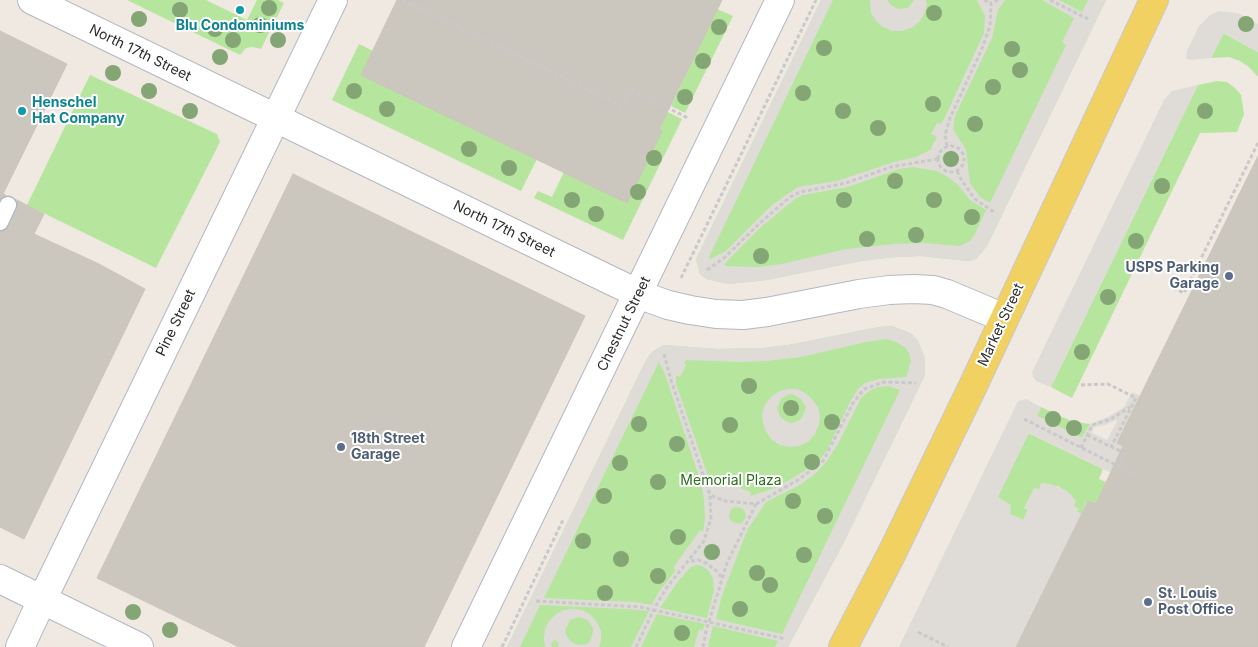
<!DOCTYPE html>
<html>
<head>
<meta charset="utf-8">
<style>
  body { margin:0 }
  canvas { display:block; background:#efe9e1 }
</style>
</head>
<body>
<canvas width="1258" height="647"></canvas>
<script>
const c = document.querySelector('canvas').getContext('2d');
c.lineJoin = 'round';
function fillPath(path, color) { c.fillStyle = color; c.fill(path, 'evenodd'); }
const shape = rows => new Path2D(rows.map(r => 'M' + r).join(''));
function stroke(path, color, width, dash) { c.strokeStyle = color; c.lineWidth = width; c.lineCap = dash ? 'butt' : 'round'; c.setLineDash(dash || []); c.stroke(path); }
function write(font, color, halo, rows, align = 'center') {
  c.font = font + ' Inter,sans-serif'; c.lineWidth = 4; c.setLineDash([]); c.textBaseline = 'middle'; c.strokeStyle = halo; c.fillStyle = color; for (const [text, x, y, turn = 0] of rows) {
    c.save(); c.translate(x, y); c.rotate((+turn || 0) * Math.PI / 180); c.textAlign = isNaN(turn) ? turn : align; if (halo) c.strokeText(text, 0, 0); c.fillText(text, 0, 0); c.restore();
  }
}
const green = shape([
  [127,0,206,0,247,20,257,0,278,0,284,3,261,49,252,47,246,48,240,55],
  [821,0,1106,0,987,246,976,259,968,261,920,256,896,257,861,261,767,280,729,284,706,279,700,274,696,259,699,253],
  [717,9,733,16,685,113,671,106],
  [1223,33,1258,52,1258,77,1249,67,1240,61,1229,57,1211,58],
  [359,44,373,51,537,159,521,191,332,100],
  [90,75,217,134,220,142,156,268,27,205],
  [1217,81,1227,82,1235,88,1241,95,1244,114,1237,132,1200,133,1072,398,1064,394,1051,387,1194,93,1198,85],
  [631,94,682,119,623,240,534,198,538,191,552,197,564,172,623,112],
  [892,326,912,334,918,341,925,358,925,375,844,542,788,647,507,647,645,362,651,353,658,348,665,345,718,349,763,348,788,345,879,327],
  [1041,407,1071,421,1090,424,1082,438,1037,416],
  [1028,433,1103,469,1099,479,1106,482,1096,504,1087,501,1081,514,1077,512,1074,506,1072,496,1058,486,1039,489,1024,508,1028,510,1023,520,1010,514,997,497]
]);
const plaza = shape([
  [821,0,833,0,709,257,710,259,726,251,772,205,798,187,837,181,894,162,916,157,930,150,937,137,931,134,937,123,941,124,946,115,984,33,985,16,977,0,1005,0,998,10,992,38,955,116,953,129,966,150,970,183,980,197,990,203,1066,45,1062,42,1074,18,1042,0,1059,0,1082,12,1088,0,1106,0,987,246,976,259,968,261,920,256,896,257,861,261,767,280,729,284,706,279,700,274,696,259,699,253],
  [951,150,957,154,959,159,956,164,952,166,944,163,942,158,944,154],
  [912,167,937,171,948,177,958,185,970,200,986,210,975,234,970,241,960,246,923,243,894,244,847,249,781,264,757,267,724,266,727,261,761,227,795,199,803,195,848,187,899,169],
  [870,0,887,0,891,5,898,9,908,8,914,0,926,0,927,5,924,14,919,22,911,28,902,31,892,31,883,27,876,21,871,13],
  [1219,11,1238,13,1258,24,1258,52,1224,33,1211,58,1190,60,1186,59,1187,51,1199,26,1210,15],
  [1198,85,1051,387,1036,381,1033,377,1032,372,1164,100,1172,91],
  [892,326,912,334,918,341,925,358,925,375,844,542,788,647,775,647,778,641,713,626,708,647,694,647,699,629,702,631,705,624,657,614,641,647,631,647,649,611,627,609,540,605,520,647,507,647,645,362,651,353,658,348,665,345,718,349,763,348,788,345,879,327],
  [886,339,894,341,905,347,909,353,911,362,906,377,879,379,865,383,858,389,849,404,827,450,818,462,793,478,772,489,750,496,751,492,715,478,713,481,708,476,676,384,676,375,680,377,686,365,684,363,686,360,737,362,768,361,801,357,866,342],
  [659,362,665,374,701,483,704,500,705,518,703,532,700,530,673,568,676,570,658,593,652,605,634,602,544,598],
  [889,386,900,390,782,634,716,619,722,595,743,541,748,529,766,502,800,485,816,473,827,461,838,444,861,398,869,391,878,387],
  [734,507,742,508,745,512,746,518,740,524,732,522,729,517,730,511],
  [713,543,719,549,720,554,716,559,708,560,704,556,703,551,705,546],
  [696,565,702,566,708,570,713,578,714,590,707,618,660,608,679,580,691,567],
  [787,389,797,389,805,393,812,399,818,407,820,416,819,425,815,434,808,442,799,446,790,447,780,445,772,440,766,432,763,423,762,414,765,405,771,397,778,392],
  [789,394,794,395,801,399,806,407,803,416,800,420,792,423,787,422,780,417,777,408,781,399],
  [1132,392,1141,396,1145,457,1132,483,1029,433,998,497,1011,505,1010,514,1023,520,1028,510,1024,508,1034,488,1039,489,1041,483,1050,484,1066,490,1072,496,1076,501,1074,506,1079,509,1077,512,1081,514,1016,647,899,647,1018,401,1026,399,1041,407,1037,416,1082,438,1090,424,1108,417,1124,407],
  [1116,420,1117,421,1107,440,1092,433,1094,427,1105,425],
  [573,609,582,610,591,615,597,622,601,631,601,640,599,647,558,647,559,643,555,640,551,643,552,647,545,647,544,639,545,629,549,621,556,614,564,610],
  [579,617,588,620,593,628,593,632,590,641,587,644,578,645,570,641,565,633,566,628,570,620]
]);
const building = shape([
  [397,0,722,0,659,129,662,131,627,203,361,75,397,0],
  [0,31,67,64,3,194,6,195,0,199,0,31],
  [1258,156,1258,647,1016,647,1088,501,1096,504,1123,446,1117,443,1258,156],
  [293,174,585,316,424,647,239,647,97,578,293,174],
  [17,200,44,214,34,234,99,264,145,289,24,539,0,527,0,232,5,230,9,226,17,209,17,200]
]);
const path = shape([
  [402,0,622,106],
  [984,0,991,3],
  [1050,0,1088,19],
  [619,111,630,89,688,118],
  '938 159a13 13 0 1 1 26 0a13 13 0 1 1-26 0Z',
  [947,146,945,135,950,118,981,51,990,26,991,3,999,0],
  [957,171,962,181,975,199,994,212],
  [707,270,724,258,760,223,790,197,800,192,846,183,891,167,937,159],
  [681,278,816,0],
  [1173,288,1184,293,1258,143],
  [664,354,671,380,710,495],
  [1081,385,1108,384,1136,398,1111,447],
  [1024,419,1136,475],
  [1087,435,1124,453,1118,466],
  [1081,448,1092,425,1111,419,1130,407],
  [691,561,698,560,706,563,718,572,722,579],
  [536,601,640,607,786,639],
  [918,632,948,647],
  [502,647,563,520],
  [636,647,654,609,667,587,704,541,711,518,710,495,725,501,756,504,798,480,823,461,853,403,864,389,884,382,916,383],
  [703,647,706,631,727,563,756,504]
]);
const lane = shape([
  [0,222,8,205]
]);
const street = shape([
  [32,0,614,282,646,297,668,305,690,310,716,314,743,315,767,312,859,294,889,290,913,289,933,290,947,294,1004,318],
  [20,647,42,600]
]);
const secondary = shape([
  [0,579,139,647],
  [42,600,333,0],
  [466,647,780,0]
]);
const primary = shape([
  [843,647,891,555,972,388,1154,0]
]);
const trees = [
  [269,8],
  [180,10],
  [934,13],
  [139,19],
  [1246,24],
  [260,25],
  [719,27],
  [215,29],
  [233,40],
  [278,40],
  [824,48],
  [1012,49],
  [220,57],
  [703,61],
  [1020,70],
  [113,73],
  [993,87],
  [149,91],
  [354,91],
  [803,93],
  [685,97],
  [933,104],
  [387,109],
  [190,111],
  [843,111],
  [1205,111],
  [975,124],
  [878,128],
  [469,149],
  [654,158],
  [951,159],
  [509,168],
  [895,181],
  [1162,186],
  [638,192],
  [572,200],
  [844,200],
  [934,200],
  [596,214],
  [972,217],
  [916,235],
  [867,239],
  [1136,241],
  [761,256],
  [1108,297],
  [1082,352],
  [749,386],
  [791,408],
  [1053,419],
  [832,422],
  [639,424],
  [730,425],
  [1074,428],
  [677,444],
  [812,462],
  [620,463],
  [658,482],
  [604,496],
  [793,501],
  [825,516],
  [678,537],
  [583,541],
  [712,552],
  [804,555],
  [621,559],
  [757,573],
  [658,576],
  [770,585],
  [605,593],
  [740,609],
  [133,612],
  [170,630],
  [682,633]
];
const markers = [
  [240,10,5,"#0f9aa8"],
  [22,111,5,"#0f9aa8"],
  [1229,276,5,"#5c6f8a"],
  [341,447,5,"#5c6f8a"],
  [1148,602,5,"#5c6f8a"]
];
const cultureNames = [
  ["Blu Condominiums",240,26],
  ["Henschel",32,103,"left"],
  ["Hat Company",32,119,"left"]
];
const streetNames = [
  ["North 17th Street",140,53,26],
  ["North 17th Street",504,229,26],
  ["Pine Street",176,323,-64],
  ["Chestnut Street",624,324,-64],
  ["Market Street",1001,325,-65]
];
const serviceNames = [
  ["USPS Parking",1219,268,"right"],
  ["Garage",1219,284,"right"],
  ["18th Street",351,439],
  ["Garage",351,455],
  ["St. Louis",1158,594],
  ["Post Office",1158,610]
];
const parkNames = [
  ["Memorial Plaza",731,481]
];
fillPath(green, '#b6e59e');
fillPath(plaza, '#dfdcd8');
fillPath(building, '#cbc7bf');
stroke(building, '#cbc5ba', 1);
stroke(lane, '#b4b7c1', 19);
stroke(street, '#b4b7c1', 30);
stroke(secondary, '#b4b7c1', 30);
stroke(primary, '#c9c9c9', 30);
stroke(path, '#c9c9c9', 3, [4, 2.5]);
stroke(lane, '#fff', 16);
stroke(street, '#fff', 28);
stroke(secondary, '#fff', 28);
stroke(primary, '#f2d163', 28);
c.fillStyle = '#84a574';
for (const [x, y] of trees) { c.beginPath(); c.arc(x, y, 8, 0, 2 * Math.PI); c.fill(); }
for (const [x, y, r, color] of markers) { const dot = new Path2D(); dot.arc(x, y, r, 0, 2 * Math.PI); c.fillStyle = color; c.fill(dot); stroke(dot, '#fff', 2); }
write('bold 14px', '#0d838f', '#fff', cultureNames);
write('14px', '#2e2e2e', '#fff', streetNames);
write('bold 14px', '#4e5e75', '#fff', serviceNames, 'left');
write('14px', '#2c6e1b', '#fff', parkNames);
</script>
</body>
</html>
